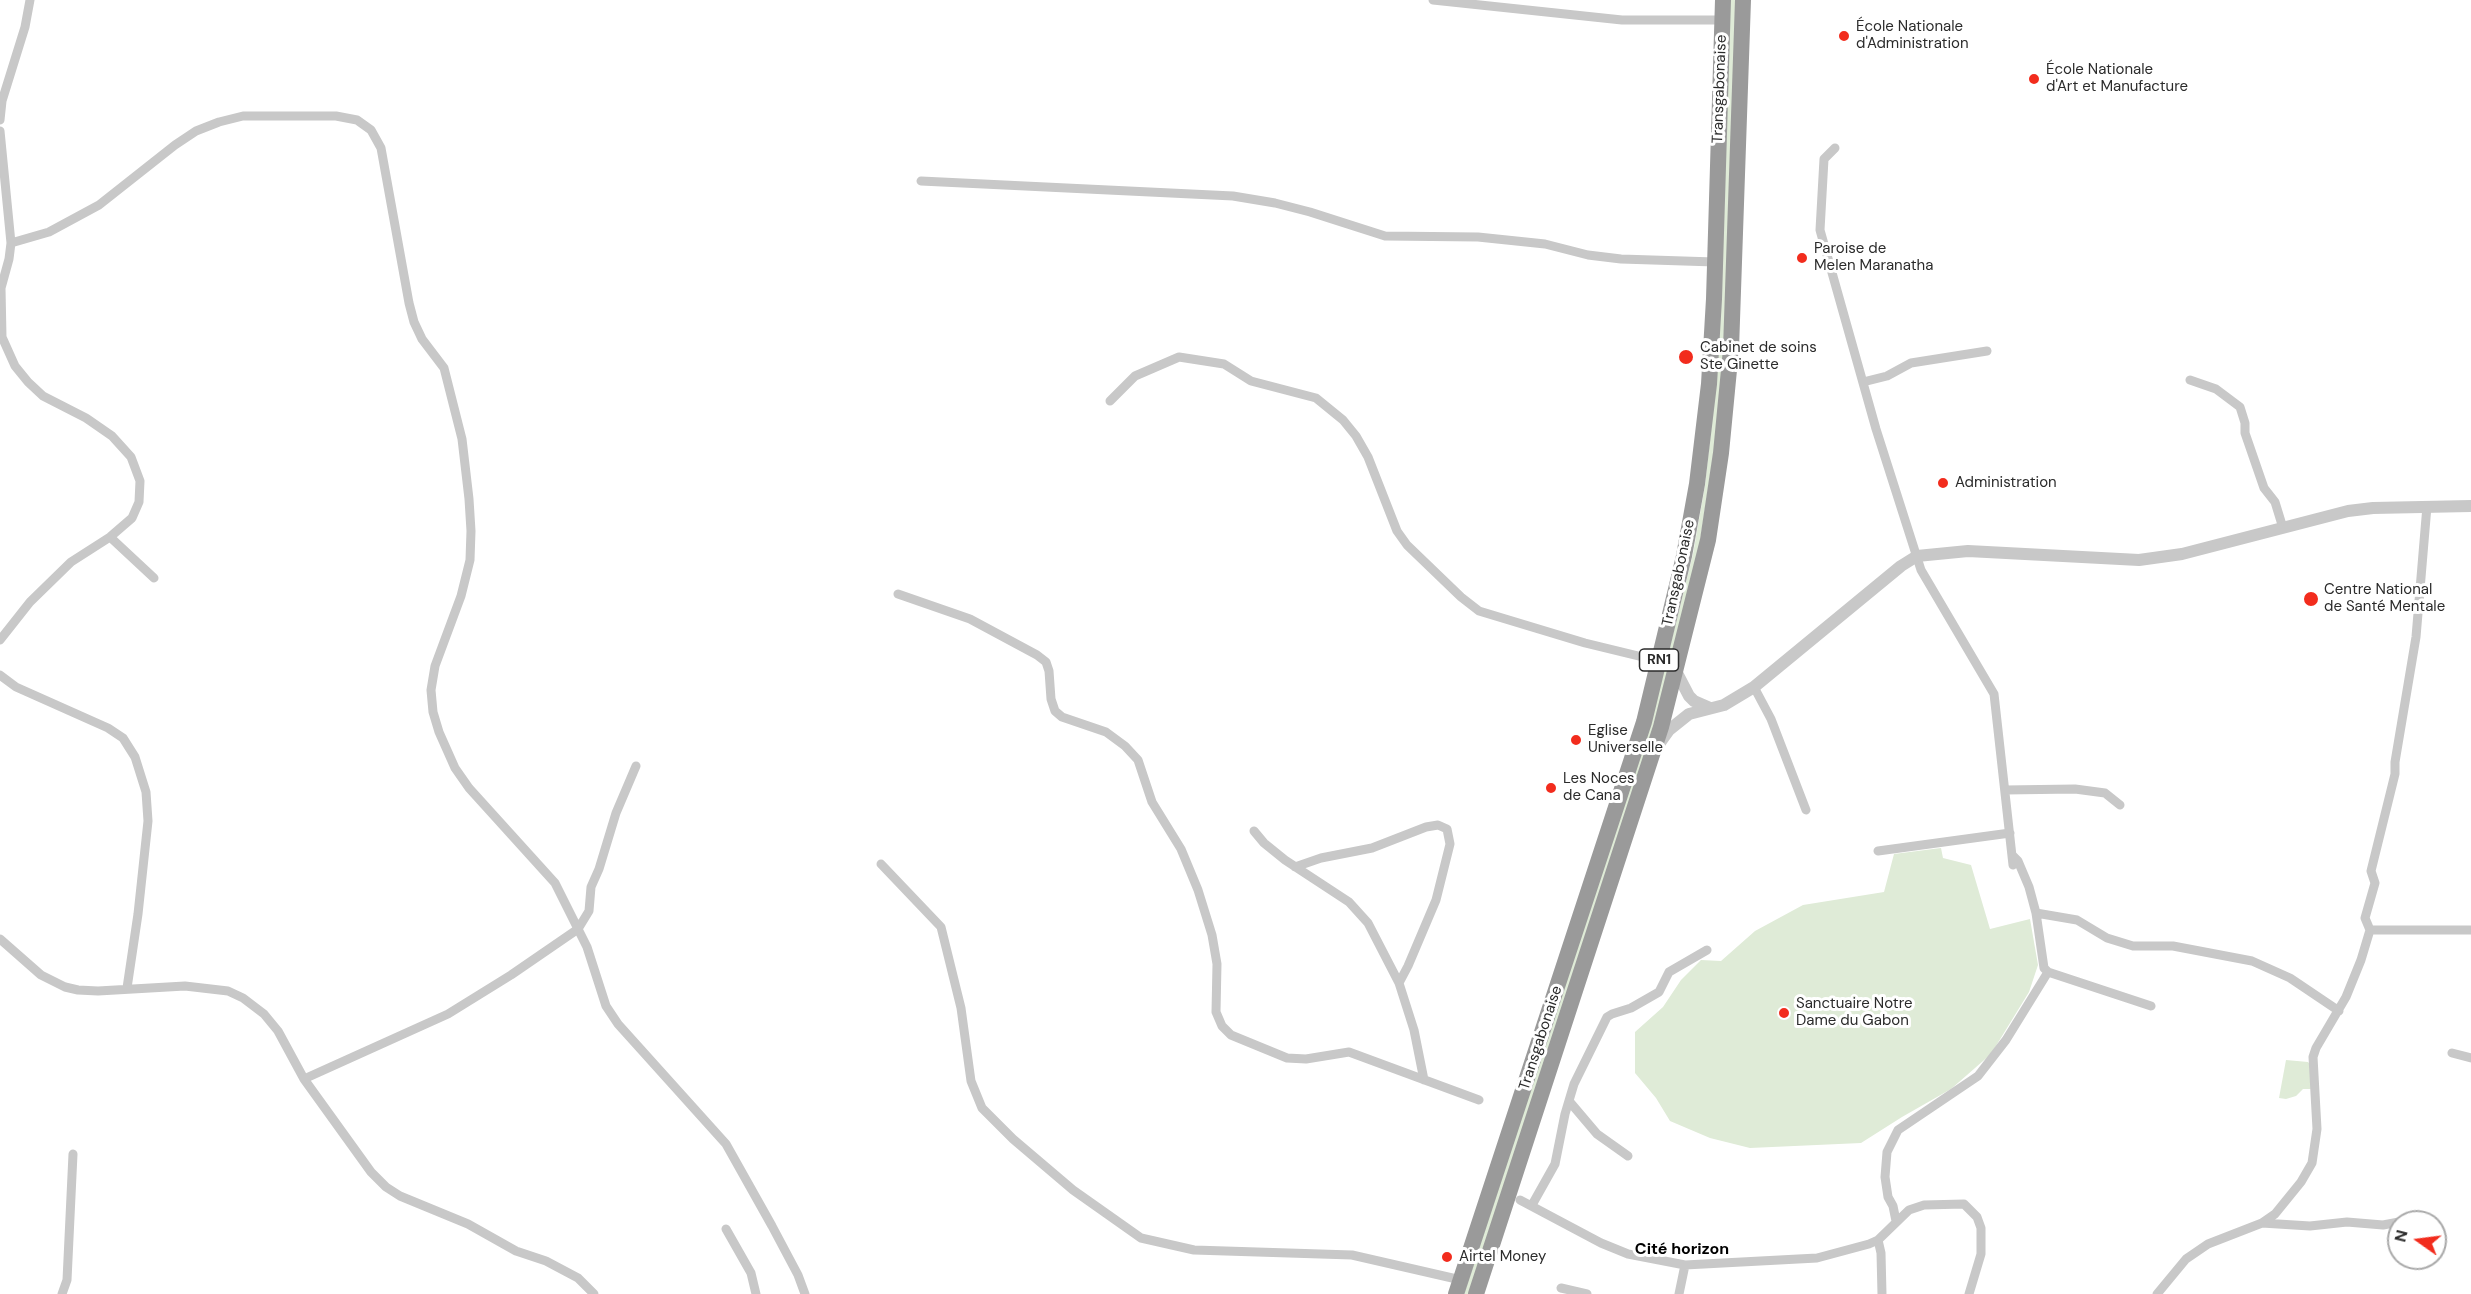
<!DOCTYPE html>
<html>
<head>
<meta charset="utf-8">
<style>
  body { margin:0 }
  #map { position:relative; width:2471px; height:1294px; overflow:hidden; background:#fff; font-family:"DM Sans",sans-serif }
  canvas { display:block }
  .north { position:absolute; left:2387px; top:1210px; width:60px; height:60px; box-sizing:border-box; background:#fff; border:2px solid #aaa; border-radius:50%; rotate:284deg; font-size:16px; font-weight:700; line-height:24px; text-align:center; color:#2b2b2b }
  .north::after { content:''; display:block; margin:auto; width:21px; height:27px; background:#f22c1d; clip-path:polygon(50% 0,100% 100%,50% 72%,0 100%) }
</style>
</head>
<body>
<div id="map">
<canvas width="2471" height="1294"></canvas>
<div class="north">N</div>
</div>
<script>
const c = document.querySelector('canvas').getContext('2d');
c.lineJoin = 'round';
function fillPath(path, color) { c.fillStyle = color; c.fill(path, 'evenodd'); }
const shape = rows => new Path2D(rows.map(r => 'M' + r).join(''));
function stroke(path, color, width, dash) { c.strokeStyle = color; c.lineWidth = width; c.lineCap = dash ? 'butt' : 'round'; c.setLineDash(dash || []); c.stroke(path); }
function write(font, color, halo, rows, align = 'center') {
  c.font = font + ' "DM Sans",sans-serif'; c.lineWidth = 6; c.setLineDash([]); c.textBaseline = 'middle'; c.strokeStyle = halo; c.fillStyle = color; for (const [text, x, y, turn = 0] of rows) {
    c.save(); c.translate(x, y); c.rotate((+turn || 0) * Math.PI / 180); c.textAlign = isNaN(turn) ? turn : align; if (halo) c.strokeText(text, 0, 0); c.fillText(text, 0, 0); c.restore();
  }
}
const green = shape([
  [1730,0,1736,0,1727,299,1719,417,1698,554,1662,705,1470,1294,1464,1294,1656,703,1693,554,1705,485,1716,384],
  [1941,848,1943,858,1971,865,1990,929,2030,919,2038,965,2029,992,1991,1054,1951,1089,1902,1117,1861,1143,1750,1148,1710,1138,1670,1121,1656,1098,1635,1073,1635,1032,1663,1007,1681,980,1701,960,1721,961,1755,931,1803,905,1884,892,1894,854],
  [2286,1060,2308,1062,2312,1067,2314,1089,2303,1089,2296,1096,2286,1099,2279,1098]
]);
const minor = shape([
  [1433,0,1622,20,1722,20],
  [0,120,2,101,25,27,30,0],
  [0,131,11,243,9,259,1,288,2,337,15,366,28,382,43,396,86,418,112,436,131,457,140,481,139,502,132,518,110,537,71,562,30,602,0,640],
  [1835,148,1824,159,1820,230,1876,429,1921,570,1994,694,2013,865],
  [921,181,1233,196,1275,203,1310,212,1385,236,1478,237,1545,244,1588,255,1621,259,1715,262],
  [11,243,49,232,99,205,175,145,196,131,219,122,243,116,336,116,357,120,371,130,381,148,409,303,414,322,422,339,444,368,462,439,469,499,471,531,470,560,461,596,435,666,431,690,433,712,439,732,455,768,469,788,555,883,587,947,606,1006,618,1024,726,1144,772,1226,798,1275,805,1294],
  [2190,380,2216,389,2240,407,2245,423,2245,433,2264,488,2275,502,2283,528],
  [1863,382,1887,376,1911,363,1987,351],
  [1110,401,1135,376,1179,357,1224,364,1251,381,1316,398,1343,420,1356,436,1368,457,1397,531,1407,545,1461,597,1479,611,1585,643,1659,661],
  [110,537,154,578],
  [898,594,970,619,1037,655,1046,662,1049,671,1051,699,1055,711,1062,717,1106,732,1125,746,1138,760,1152,802,1181,849,1198,890,1212,935,1217,964,1216,1012,1222,1026,1231,1035,1287,1058,1306,1059,1349,1052,1479,1100],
  [0,675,16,687,108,728,123,738,135,757,146,792,148,821,138,914,127,988],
  [1754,687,1771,719,1806,810],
  [2005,790,2075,789,2105,793,2120,805],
  [1254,831,1264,843,1285,860,1349,902,1368,923,1399,983],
  [1878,851,2010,833],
  [2013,856,2018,861,2029,887,2036,913,2077,920,2107,938,2133,946,2173,946,2252,961,2290,978,2339,1011],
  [881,864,941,927,961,1008,971,1081,982,1108,1013,1139,1073,1190,1141,1238,1194,1250,1352,1255,1461,1280],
  [1295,867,1321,858,1372,848,1426,827,1438,825,1447,829,1450,844,1436,900,1408,966,1399,983,1414,1030,1424,1080],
  [2036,913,2044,968,2048,972,2151,1006],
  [2370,930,2471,930],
  [0,939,41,975,65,987,78,990,98,991,185,986,228,991,243,998,264,1014,278,1031,304,1079,448,1014,511,975,578,929,589,911,591,887,599,869,616,813,636,766],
  [2452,1053,2471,1058],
  [304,1079,371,1172,386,1187,400,1196,468,1224,516,1251,546,1261,578,1278,594,1294],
  [1569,1101,1597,1134,1628,1156],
  [1520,1200,1601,1243,1628,1254,1685,1265,1817,1258,1869,1244,1878,1240,1909,1210,1924,1205,1964,1204,1977,1217,1981,1228,1981,1254,1969,1294],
  [1532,1205,1555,1164,1565,1114,1574,1084,1607,1017,1612,1014,1631,1008,1659,992,1669,972,1707,950],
  [1896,1221,1893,1206,1888,1197,1885,1177,1887,1152,1898,1130,1978,1076,2006,1040,2048,972],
  [2262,1223,2310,1226,2347,1222,2383,1225,2399,1222],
  [726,1229,751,1273,756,1294],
  [1878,1240,1881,1253,1882,1294],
  [1561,1288,1587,1294],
  [62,1294,67,1280,73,1154],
  [1679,1294,1685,1265],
  [2157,1294,2186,1259,2208,1244,2262,1223,2275,1214,2301,1182,2312,1163,2317,1129,2313,1057,2316,1048,2346,997,2361,960,2370,930,2365,918,2375,883,2371,871,2395,774,2395,762,2416,637,2427,506]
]);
const tertiary = shape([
  [1676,671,1689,696,1694,701,1710,708],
  [1659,744,1669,730,1689,714,1724,705,1754,687,1901,566,1917,556,1968,551,2139,560,2182,554,2348,511,2373,508,2471,506]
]);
const trunk = shape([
  [1456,1294,1644,722,1684,556,1697,484,1709,384,1714,299,1723,0],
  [1476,1294,1661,727,1708,540,1721,453,1731,349,1743,0]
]);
const markers = [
  [1844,36,6,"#f22c1d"],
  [2034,79,6,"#f22c1d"],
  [1802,258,6,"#f22c1d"],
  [1686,357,8,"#f22c1d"],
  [1943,483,6,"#f22c1d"],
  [2311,599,8,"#f22c1d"],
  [1576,740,6,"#f22c1d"],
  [1551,788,6,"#f22c1d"],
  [1784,1013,6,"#f22c1d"],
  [1447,1257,6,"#f22c1d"]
];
const shields = [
  [1659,660,39]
];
const shieldNames = [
  ["RN1",1659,660]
];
const poiNames = [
  ["École Nationale",1856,27],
  ["d'Administration",1856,44],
  ["École Nationale",2046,70],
  ["d'Art et Manufacture",2046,87],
  ["Paroise de",1814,249],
  ["Melen Maranatha",1814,266],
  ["Cabinet de soins",1700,348],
  ["Ste Ginette",1700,365],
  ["Administration",1955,483],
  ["Centre National",2324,590],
  ["de Santé Mentale",2324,607],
  ["Eglise",1588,731],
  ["Universelle",1588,748],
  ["Les Noces",1563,779],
  ["de Cana",1563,796],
  ["Sanctuaire Notre",1796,1004],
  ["Dame du Gabon",1796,1021],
  ["Airtel Money",1459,1257]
];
const streetNames = [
  ["Transgabonaise",1720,89,-88],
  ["Transgabonaise",1679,573,-78],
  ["Transgabonaise",1541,1038,-72]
];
const neighbourhoodNames = [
  ["Cité horizon",1682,1250]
];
fillPath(green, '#dfebd7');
stroke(minor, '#c8c8c8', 9);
stroke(tertiary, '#c8c8c8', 12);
stroke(trunk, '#9a9a9a', 16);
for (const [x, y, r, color] of markers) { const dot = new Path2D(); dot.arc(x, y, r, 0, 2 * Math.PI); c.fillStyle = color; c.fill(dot); stroke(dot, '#fff', 2); }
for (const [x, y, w] of shields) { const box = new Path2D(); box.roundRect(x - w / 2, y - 11, w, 22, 4.5); c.fillStyle = '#fff'; c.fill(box); stroke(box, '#2b2b2b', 1.5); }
write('bold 14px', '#2b2b2b', null, shieldNames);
write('15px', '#2b2b2b', '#fff', poiNames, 'left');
write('15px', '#2b2b2b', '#fff', streetNames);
write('bold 16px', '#000', '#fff', neighbourhoodNames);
</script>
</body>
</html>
